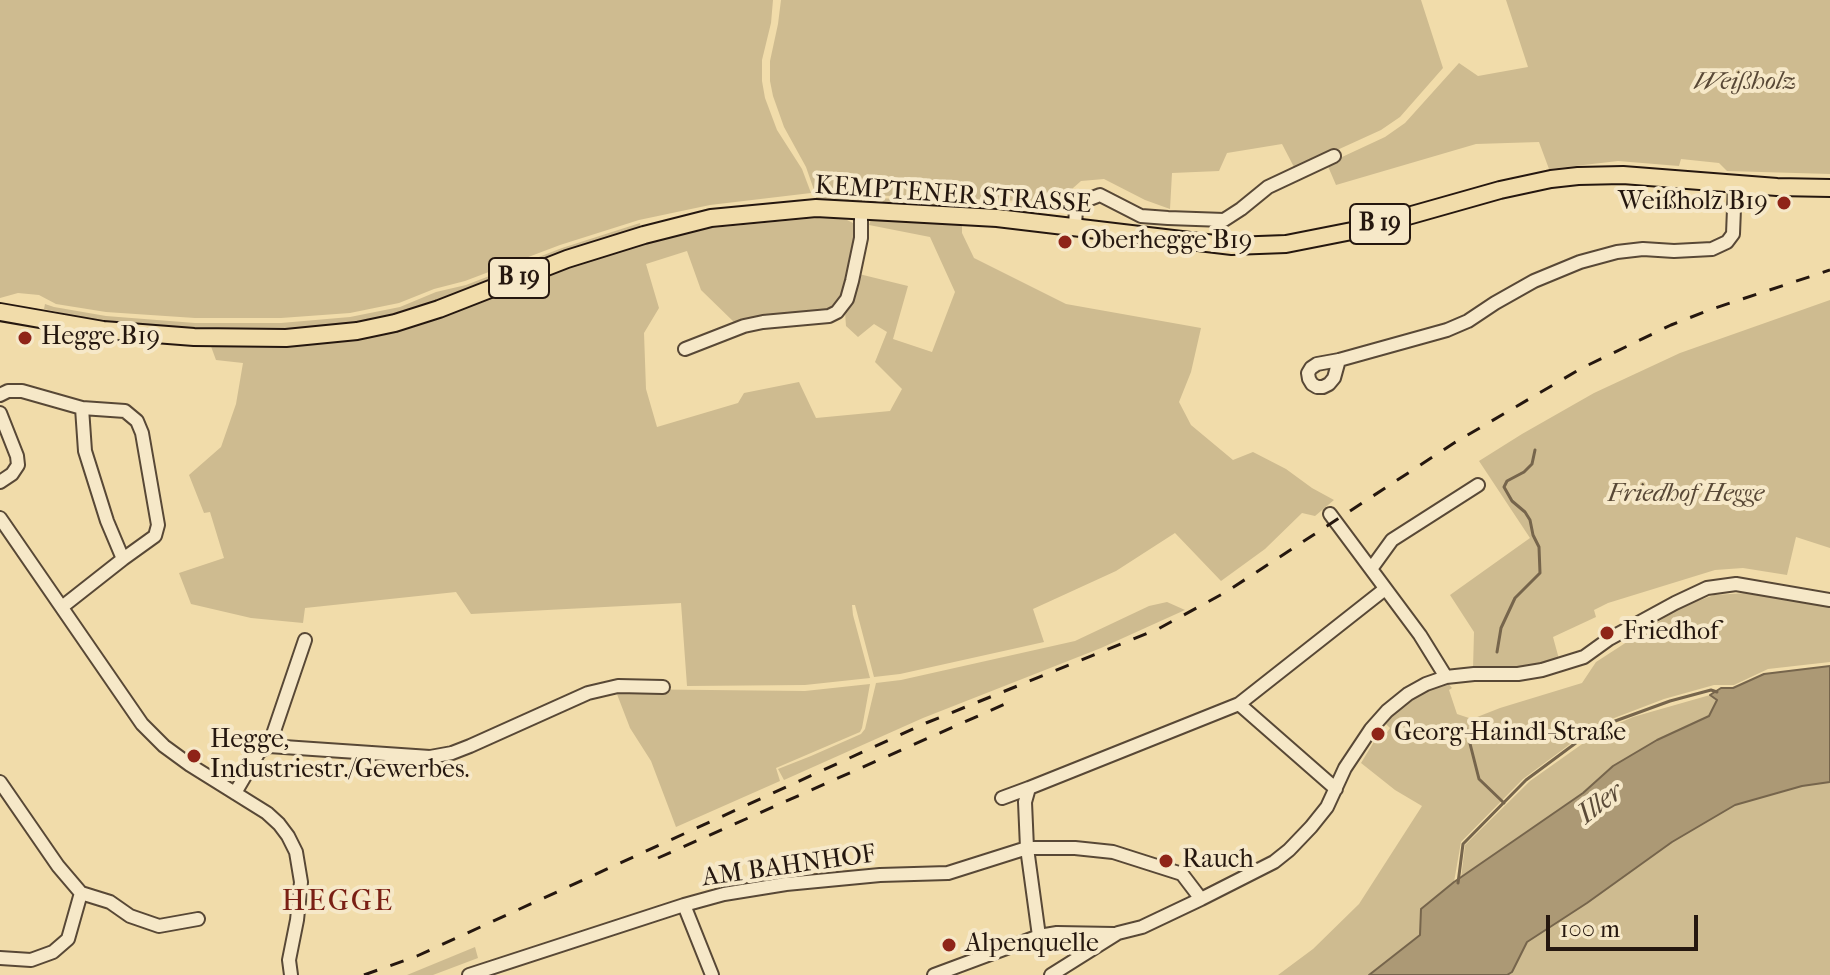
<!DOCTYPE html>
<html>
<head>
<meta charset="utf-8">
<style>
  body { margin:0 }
  #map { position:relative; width:1830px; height:975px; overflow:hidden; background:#f1dcaa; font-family:"IM FELL French Canon",serif }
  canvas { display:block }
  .scale { position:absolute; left:1546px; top:915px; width:152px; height:36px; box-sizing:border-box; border:4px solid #25170f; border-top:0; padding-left:10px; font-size:24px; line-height:28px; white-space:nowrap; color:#25170f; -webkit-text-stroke:6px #f6e8c8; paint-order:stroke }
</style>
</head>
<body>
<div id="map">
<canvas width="1830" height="975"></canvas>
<div class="scale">100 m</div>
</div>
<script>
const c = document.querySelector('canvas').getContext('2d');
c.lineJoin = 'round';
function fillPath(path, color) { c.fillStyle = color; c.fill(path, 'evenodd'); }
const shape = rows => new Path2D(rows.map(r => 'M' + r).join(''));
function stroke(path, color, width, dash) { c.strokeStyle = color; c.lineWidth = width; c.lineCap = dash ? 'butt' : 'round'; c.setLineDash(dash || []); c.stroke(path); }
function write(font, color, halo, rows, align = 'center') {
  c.font = font + ' "IM FELL French Canon",serif'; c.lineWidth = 8; c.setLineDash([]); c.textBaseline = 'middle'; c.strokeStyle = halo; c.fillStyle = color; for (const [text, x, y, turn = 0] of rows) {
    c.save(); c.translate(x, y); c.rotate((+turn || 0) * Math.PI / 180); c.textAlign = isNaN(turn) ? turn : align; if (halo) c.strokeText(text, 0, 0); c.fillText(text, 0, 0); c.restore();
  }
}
const green = shape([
  [0,0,773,0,771,23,762,60,762,81,765,98,777,130,802,169,811,193,710,205,639,220,560,245,465,281,434,289,399,303,350,313,281,318,195,318,106,312,56,304,39,295,18,293,0,298],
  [781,0,1421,0,1443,68,1400,117,1381,130,1324,156,1294,167,1282,144,1227,153,1219,171,1172,173,1170,209,1145,200,1104,179,1081,181,1055,204,1022,201,815,193,806,167,784,127,773,96,770,81,770,61,778,24],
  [1506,0,1830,0,1830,174,1727,171,1719,163,1681,159,1679,166,1618,161,1549,169,1539,142,1476,144,1336,185,1327,164,1385,137,1405,123,1459,63,1478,76,1528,67],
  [816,197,852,197,996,203,996,209,817,202],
  [817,218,845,219,855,224,855,239,842,298,835,310,737,325,701,290,687,251,646,264,659,308,644,333,646,389,657,427,738,403,744,393,799,382,816,418,890,411,902,389,875,362,887,332,874,324,858,337,846,326,845,312,859,274,908,286,893,339,932,352,955,292,930,237,869,225,871,219,962,225,962,233,974,258,1066,304,1201,328,1191,372,1179,402,1191,425,1233,460,1253,452,1286,469,1312,488,1334,500,1315,516,1302,513,1265,549,1221,581,1175,533,1116,571,1033,609,1044,642,900,674,874,677,855,605,852,605,853,615,870,678,805,685,687,686,681,603,471,614,456,592,305,608,303,623,251,618,191,604,179,573,224,558,210,512,204,513,189,475,221,447,236,404,243,363,216,360,209,341,308,341,681,231],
  [640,223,641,230,394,317,356,324,285,330,194,330,103,322,44,309,45,304,54,307,106,316,195,323,281,323,350,317,400,307,436,292,466,285,562,248],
  [1830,300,1830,548,1796,537,1787,575,1743,568,1715,570,1608,603,1594,610,1596,617,1553,637,1559,659,1519,669,1473,669,1474,632,1450,595,1530,538,1479,461,1522,434,1594,393,1680,353],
  [1746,593,1830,606,1830,662,1768,669,1734,685,1714,685,1664,699,1596,725,1523,779,1461,842,1454,882,1421,909,1420,935,1369,975,1278,975,1313,949,1359,904,1422,806,1395,790,1361,763,1375,740,1380,743,1390,728,1384,722,1409,697,1446,681,1452,688,1449,690,1457,714,1472,719,1500,708,1582,683,1596,662,1681,607,1714,595],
  [1167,602,1185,610,1101,648,923,718,784,780,778,769,811,756,861,734,865,729,876,683,901,680,1075,641,1149,606],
  [870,684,862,728,860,732,776,768,780,781,676,827,651,761,630,728,615,689,805,691],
  [1710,695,1717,700,1709,716,1657,740,1613,766,1583,793,1461,878,1465,845,1530,781,1599,732,1633,717],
  [1830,782,1830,975,1507,975,1512,972,1527,942,1587,903,1672,842,1735,805,1802,786],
  [475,947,478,958,433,975,407,975]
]);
const water = shape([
  [1830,666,1830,782,1802,786,1735,805,1672,842,1587,903,1527,942,1512,972,1507,975,1369,975,1420,935,1421,909,1454,882,1583,793,1613,766,1657,740,1709,716,1717,700,1710,695,1721,688,1733,688,1764,674,1830,666]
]);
const stream = shape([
  [1497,652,1501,628,1515,598,1540,573,1539,547,1533,535,1530,520,1525,512,1512,501,1504,487,1507,481,1524,472,1532,464,1535,450],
  [1466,728,1479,779,1504,803],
  [1458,883,1463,844,1526,780,1596,728,1670,701,1711,690,1717,692]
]);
const minor = shape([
  [1075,226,1076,209,1082,202,1100,195,1141,216,1168,218,1224,220,1241,209,1268,187,1334,156],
  [685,349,744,326,763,322,829,316,837,312,847,299,852,281,861,238,861,210],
  [1339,360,1334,378,1329,384,1323,387,1317,387,1312,384,1309,379,1308,373,1311,368,1317,364,1339,360,1447,330,1468,321,1495,303,1534,281,1580,262,1617,252,1643,249,1674,251,1712,249,1727,242,1733,234,1735,183],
  [0,395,8,391,22,391,82,408,125,411,137,421,142,433,158,525,155,536,123,559,62,607],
  [82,408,85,451,107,521,123,559],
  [0,413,17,456,18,465,12,474,0,482],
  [1330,514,1420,635,1446,677],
  [0,518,142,724,164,746,190,765,267,813,279,824,288,836,296,852,301,882,297,920,289,960,291,975],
  [1371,569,1392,540,1478,485],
  [1239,704,1336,789],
  [269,746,305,640],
  [0,782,58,866,81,893,110,902,130,916,159,926,198,919],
  [235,793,259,752,269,746,430,757,452,753,470,746,588,693,618,686,663,687],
  [1002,798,1029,788],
  [684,905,712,975],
  [1039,936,1027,848,1025,802,1029,788,1239,704,1385,589],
  [0,958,31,960,53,952,68,939,81,893],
  [469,975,684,905,724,894,786,884,880,875,948,873,1027,848,1075,848,1113,852,1182,874,1201,899],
  [934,975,1039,936,1057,933,1114,934],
  [1051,975,1118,933,1142,927,1201,899,1274,862,1289,850,1311,827,1327,807,1345,768,1371,729,1387,711,1408,694,1426,684,1446,677,1474,674,1518,674,1542,670,1584,657,1609,639,1675,603,1707,588,1736,584,1830,600]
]);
const major = shape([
  [0,312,103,330,194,337,286,338,357,331,395,323,439,309,567,259,644,235,711,218,816,208,997,218,1232,246,1286,244,1362,229,1500,190,1551,179,1578,176,1623,175,1777,187,1830,188]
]);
const rail = shape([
  [658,858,1005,704],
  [364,975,417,956,926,723,1158,629,1226,592,1454,443,1582,368,1671,325,1712,309,1830,270]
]);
const markers = [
  [1784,203,8,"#8f2418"],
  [1065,242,8,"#8f2418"],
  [25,338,8,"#8f2418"],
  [1607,633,8,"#8f2418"],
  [1378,734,8,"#8f2418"],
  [194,756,8,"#8f2418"],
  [1166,861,8,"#8f2418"],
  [949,945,8,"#8f2418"]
];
const shields = [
  [1380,224,60],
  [519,278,60]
];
const shieldNames = [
  ["B 19",1380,224],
  ["B 19",519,278]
];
const parkNames = [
  ["Weißholz",1745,83],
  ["Friedhof Hegge",1686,495]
];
const streetNames = [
  ["KEMPTENER STRASSE",953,196,4],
  ["AM BAHNHOF",789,867,-8]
];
const poiNames = [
  ["Weißholz B19",1768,203,"right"],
  ["Oberhegge B19",1081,242],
  ["Hegge B19",41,338],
  ["Friedhof",1623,633],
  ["Georg-Haindl-Straße",1394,734],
  ["Hegge,",210,741],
  ["Industriestr./Gewerbes.",210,771],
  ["Rauch",1182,861],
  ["Alpenquelle",965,945]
];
const waterNames = [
  ["Iller",1601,804,-37]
];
const quarterNames = [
  ["HEGGE",338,903]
];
fillPath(green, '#cebb90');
fillPath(water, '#ac9975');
stroke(water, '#76654c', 2);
stroke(stream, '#76654c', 3);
stroke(minor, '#584836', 16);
stroke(major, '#25170f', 20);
stroke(minor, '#f6e8c8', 12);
stroke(major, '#f1dcaa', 16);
stroke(rail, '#25170f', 3, [14, 14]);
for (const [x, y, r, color] of markers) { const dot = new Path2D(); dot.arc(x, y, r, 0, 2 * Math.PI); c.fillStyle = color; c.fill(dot); stroke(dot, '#f6e8c8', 3); }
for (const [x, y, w] of shields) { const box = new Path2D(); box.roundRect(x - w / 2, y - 20, w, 40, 6); c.fillStyle = '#f6e8c8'; c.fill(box); stroke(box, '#25170f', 2); }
write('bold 24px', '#25170f', null, shieldNames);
write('italic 26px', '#584836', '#f6e8c8', parkNames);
write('26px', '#25170f', '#f6e8c8', streetNames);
write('26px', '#25170f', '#f6e8c8', poiNames, 'left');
write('italic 28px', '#5b4b38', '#f6e8c8', waterNames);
c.letterSpacing = '2px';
write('30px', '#7a1f14', '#f6e8c8', quarterNames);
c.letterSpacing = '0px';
</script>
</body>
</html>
